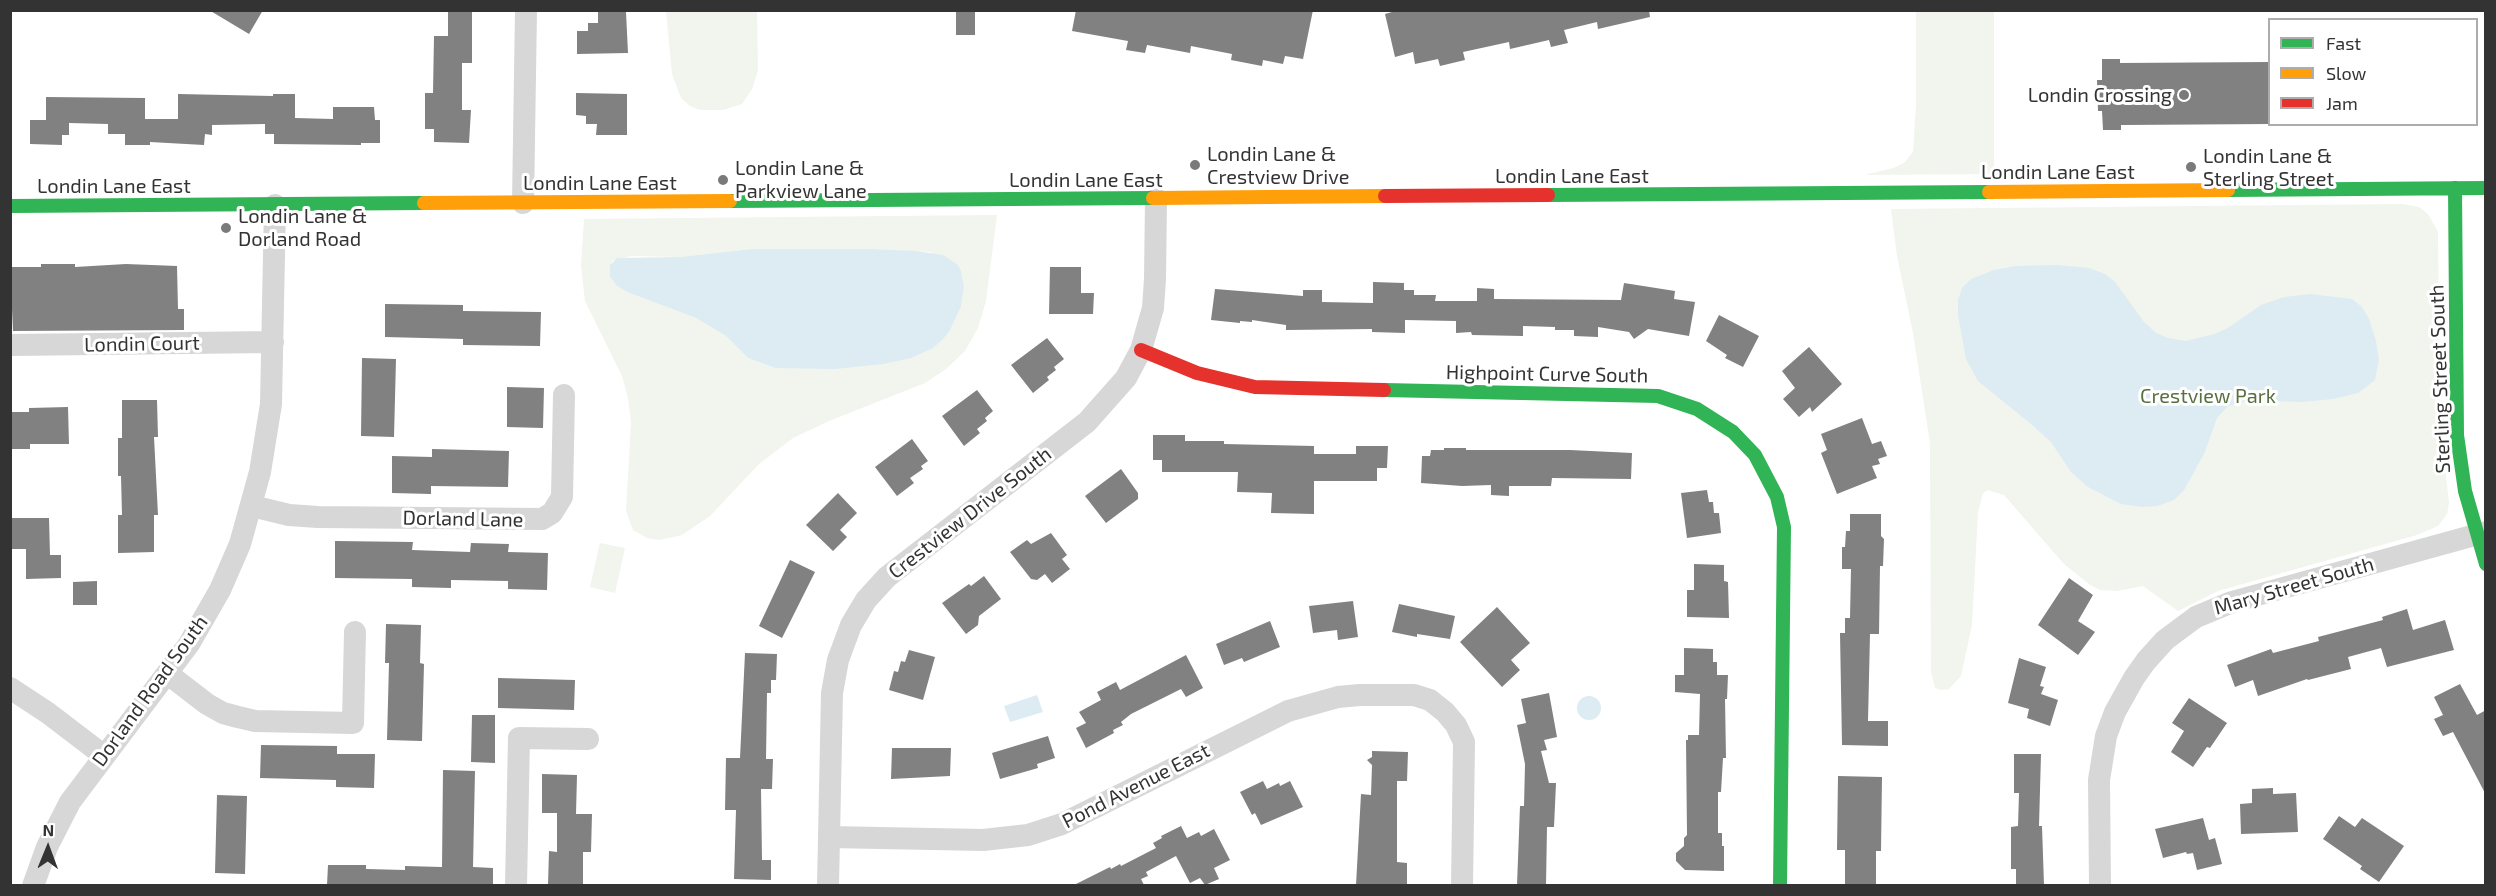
<!DOCTYPE html>
<html>
<head>
<meta charset="utf-8">
<style>
  body { margin:0 }
  #map { position:relative; width:2496px; height:896px; overflow:hidden; background:#fff; font-family:"Exo 2",sans-serif }
  canvas { display:block }
  .frame { position:absolute; inset:0; border:12px solid #333; pointer-events:none }
  .legend { position:absolute; left:2268px; top:18px; width:210px; height:108px; box-sizing:border-box; background:#fff; border:2px solid #adadad; margin:0; padding:8px 10px; list-style:none; font-size:18px; color:#333 }
  .legend li { display:flex; align-items:center; gap:12px; height:30px }
  .legend b { width:30px; border:2px solid #adadad }
  .north { position:absolute; left:18px; top:818px; width:60px; height:60px; -webkit-text-stroke:4px #fff; paint-order:stroke; rotate:1deg; font-size:16px; font-weight:700; line-height:24px; text-align:center; color:#333 }
  .north::after { content:''; display:block; margin:auto; width:21px; height:27px; background:#333; clip-path:polygon(50% 0,100% 100%,50% 72%,0 100%) }
</style>
</head>
<body>
<div id="map">
<canvas width="2496" height="896"></canvas>
<div class="frame"></div>
<ul class="legend">
<li><b style="height:8px;background:#30b455"></b>Fast</li>
<li><b style="height:8px;background:#ff9f0a"></b>Slow</li>
<li><b style="height:8px;background:#e5322d"></b>Jam</li>
</ul>
<div class="north">N</div>
</div>
<script>
const c = document.querySelector('canvas').getContext('2d');
c.lineJoin = 'round';
function fillPath(path, color) { c.fillStyle = color; c.fill(path, 'evenodd'); }
const shape = rows => new Path2D(rows.map(r => 'M' + r).join(''));
function stroke(path, color, width, dash) { c.strokeStyle = color; c.lineWidth = width; c.lineCap = dash ? 'butt' : 'round'; c.setLineDash(dash || []); c.stroke(path); }
function write(font, color, halo, rows, align = 'center') {
  c.font = font + ' "Exo 2",sans-serif'; c.lineWidth = 6; c.setLineDash([]); c.textBaseline = 'middle'; c.strokeStyle = halo; c.fillStyle = color; for (const [text, x, y, turn = 0] of rows) {
    c.save(); c.translate(x, y); c.rotate((+turn || 0) * Math.PI / 180); c.textAlign = isNaN(turn) ? turn : align; if (halo) c.strokeText(text, 0, 0); c.fillText(text, 0, 0); c.restore();
  }
}
const green = shape([
  [666,11,757,11,758,70,752,89,742,104,723,110,700,110,690,106,681,98,672,74],
  [1916,11,1994,11,1994,174,1865,175,1893,168,1904,163,1913,152,1916,104],
  [2403,204,2419,207,2428,214,2438,232,2440,422,2449,503,2447,514,2438,526,2417,535,2218,591,2178,611,2143,586,2117,591,2100,590,2090,585,2064,564,2004,495,1988,490,1983,493,1978,512,1972,625,1961,676,1949,689,1941,690,1935,688,1931,672,1930,443,1913,333,1897,256,1891,209],
  [997,215,986,301,978,328,965,351,946,369,925,383,829,421,793,438,759,464,710,516,682,535,659,540,647,538,633,530,626,511,631,423,628,398,622,376,585,301,581,266,584,219],
  [752,249,872,249,930,252,958,265,961,271,964,287,961,306,775,368,748,358,726,336,696,318,627,292,617,286,610,277,612,261,631,256,680,257],
  [600,543,625,548,615,593,590,587]
]);
const water = shape([
  [752,249,872,249,916,251,943,255,958,265,961,271,964,287,961,306,950,330,943,339,933,348,911,358,883,364,835,369,775,368,748,358,726,336,696,318,627,292,617,286,610,277,610,265,617,258,680,257],
  [2057,265,2089,268,2105,274,2115,282,2144,322,2156,333,2168,338,2186,341,2214,334,2228,328,2261,305,2284,297,2310,294,2352,299,2362,307,2369,319,2376,341,2379,360,2375,380,2358,393,2333,399,2302,402,2250,400,2228,406,2217,418,2204,454,2184,490,2174,500,2157,506,2142,507,2121,504,2088,487,2071,472,2051,442,2031,424,1978,381,1966,359,1958,315,1958,300,1962,288,1971,279,1994,270,2016,266],
  [1037,695,1043,712,1010,722,1004,706],
  '1577 708a12 12 0 1 1 24 0a12 12 0 1 1-24 0Z'
]);
const building = shape([
  [209,10,263,10,249,34],
  [448,10,472,10,472,63,462,63,462,110,471,110,469,143,434,142,434,129,425,129,425,93,433,93,434,36,448,36],
  [956,10,975,10,975,35,956,35],
  [1076,10,1313,10,1303,59,1285,56,1283,64,1263,60,1262,66,1231,60,1232,54,1191,46,1190,53,1147,45,1145,53,1126,50,1128,41,1072,31],
  [1399,10,1649,10,1650,17,1598,29,1597,22,1564,30,1568,43,1551,47,1549,40,1510,49,1509,42,1463,52,1465,60,1440,66,1438,59,1415,64,1413,52,1395,57,1385,14],
  [598,11,626,12,628,53,577,54,577,31,588,31,588,23,598,23],
  [2102,59,2120,59,2120,63,2270,62,2270,124,2121,125,2121,130,2103,130,2102,111,2098,111,2097,80,2102,80],
  [576,93,627,94,627,135,596,135,597,124,586,124,586,116,576,115],
  [178,94,273,96,273,94,295,94,295,118,333,119,333,107,374,107,375,120,380,120,380,143,361,143,361,145,274,144,274,134,265,134,265,124,212,125,212,135,205,134,204,145,150,142,150,145,125,145,125,134,108,134,108,124,69,123,69,135,62,135,62,145,30,144,30,120,46,120,46,97,145,98,145,119,178,119],
  [41,264,75,264,75,267,126,264,177,266,178,309,184,309,184,330,13,331,10,267,41,267],
  [1050,267,1081,267,1081,293,1094,293,1093,314,1049,314],
  [1373,282,1404,283,1404,290,1414,290,1414,295,1436,295,1435,301,1477,301,1477,288,1494,289,1494,299,1621,300,1624,283,1675,291,1674,299,1695,302,1689,336,1648,329,1634,339,1629,332,1598,327,1598,337,1574,336,1574,330,1555,330,1555,327,1523,326,1523,336,1472,335,1471,332,1456,333,1456,321,1405,320,1405,333,1372,332,1372,329,1286,330,1286,325,1252,320,1252,322,1240,321,1240,323,1211,320,1215,289,1303,296,1303,290,1322,290,1322,302,1373,303],
  [385,304,463,305,463,311,541,312,540,346,463,345,463,339,385,337],
  [1719,315,1759,336,1743,367,1725,358,1727,355,1706,341],
  [1047,338,1064,359,1054,367,1056,370,1047,377,1049,380,1033,393,1011,365],
  [1809,347,1842,384,1812,412,1810,407,1799,417,1783,399,1795,388,1782,371],
  [362,358,396,359,394,437,361,436],
  [507,387,544,388,543,428,507,427],
  [977,390,993,411,985,418,987,421,977,429,980,433,964,446,942,416],
  [122,400,157,400,158,437,154,437,158,515,154,515,154,552,118,553,118,515,122,515,121,476,118,476,118,438,122,438],
  [68,407,69,444,30,444,30,449,10,449,10,412,29,412,29,408],
  [1862,418,1872,444,1881,441,1887,456,1878,459,1880,464,1872,466,1877,478,1837,494,1821,453,1827,450,1821,434],
  [1153,435,1185,435,1185,441,1224,441,1224,444,1314,446,1314,454,1356,454,1356,446,1388,446,1387,468,1377,468,1377,481,1314,481,1314,514,1271,513,1272,493,1237,492,1238,472,1162,472,1162,460,1153,460],
  [912,439,928,461,921,466,923,469,910,478,914,483,897,496,875,467],
  [1444,448,1466,448,1466,450,1570,450,1632,453,1631,479,1552,478,1551,486,1509,486,1509,496,1491,495,1491,485,1462,486,1421,483,1422,456,1430,456,1431,450,1444,450],
  [432,449,509,451,508,487,431,486,431,494,392,493,392,456,432,457],
  [1121,469,1138,493,1138,499,1106,523,1085,496],
  [1707,490,1709,502,1713,502,1714,513,1719,513,1721,533,1687,538,1681,493],
  [838,493,857,513,840,530,847,537,833,551,806,525],
  [1850,514,1881,514,1881,536,1884,539,1883,566,1880,566,1879,634,1870,634,1868,721,1888,721,1888,746,1842,745,1840,633,1845,633,1845,618,1850,618,1851,569,1842,569,1842,547,1845,547,1846,531,1850,531],
  [10,518,49,518,50,555,61,555,61,578,26,579,26,549,10,549],
  [1051,533,1067,555,1062,559,1070,569,1052,583,1045,574,1037,580,1031,579,1010,552,1027,540,1031,544],
  [335,541,413,542,412,550,470,552,471,543,509,544,508,552,548,553,547,590,508,589,508,581,451,580,451,588,412,587,412,579,335,578],
  [790,560,815,572,782,638,759,626],
  [1694,564,1724,565,1724,581,1728,582,1729,618,1687,617,1687,590,1694,590],
  [984,576,1001,599,979,616,978,625,966,634,942,603,969,584,971,586],
  [2069,578,2093,595,2078,621,2095,632,2078,655,2038,625],
  [97,581,97,605,73,605,73,582],
  [1353,601,1358,637,1338,640,1337,630,1313,633,1309,606],
  [1399,604,1455,616,1450,639,1417,634,1417,637,1392,632],
  [1497,607,1530,643,1511,660,1520,670,1502,687,1460,642],
  [2407,609,2413,630,2445,620,2454,650,2387,667,2381,648,2348,657,2351,669,2308,680,2307,679,2258,696,2253,680,2235,687,2227,665,2271,649,2273,653,2319,641,2318,637,2383,620,2382,617],
  [1270,621,1280,647,1244,662,1242,658,1224,665,1216,644],
  [386,624,421,625,420,663,424,664,422,741,387,740,389,663,385,663],
  [1684,648,1713,649,1713,662,1717,662,1717,675,1728,675,1727,699,1725,699,1726,758,1723,758,1721,792,1718,792,1718,833,1722,833,1722,846,1724,846,1724,871,1685,870,1676,861,1676,853,1684,846,1684,838,1687,835,1686,740,1688,740,1688,735,1699,735,1700,694,1675,692,1675,675,1684,675],
  [909,650,935,657,923,700,889,690,894,671,898,672,901,661,905,662],
  [745,653,777,654,776,680,771,680,771,693,767,693,766,759,773,759,772,789,761,789,762,860,771,860,771,880,734,879,736,810,725,810,726,758,740,758],
  [1186,655,1203,688,1186,697,1181,689,1131,714,1121,722,1123,725,1113,730,1114,733,1086,748,1076,728,1086,723,1079,712,1101,700,1097,692,1116,682,1120,690],
  [2019,658,2046,667,2040,686,2044,687,2041,694,2058,700,2050,726,2027,718,2029,709,2008,703],
  [498,678,575,680,574,710,498,708],
  [2460,684,2477,715,2486,710,2486,795,2453,732,2443,736,2434,719,2443,715,2434,697],
  [1549,693,1557,737,1544,740,1547,750,1541,751,1549,783,1556,783,1554,827,1547,827,1546,885,1517,885,1520,806,1524,806,1525,764,1517,725,1526,723,1521,699],
  [2189,698,2227,723,2210,748,2207,747,2193,767,2171,752,2184,731,2172,723],
  [472,715,495,715,495,763,471,762],
  [1048,736,1055,758,1037,764,1038,768,1000,779,992,753],
  [261,745,337,746,337,754,375,754,374,788,336,787,336,780,260,778],
  [892,748,951,748,950,776,891,779],
  [1372,751,1408,752,1407,781,1397,781,1397,862,1407,863,1407,885,1356,885,1361,794,1371,795,1372,765,1367,760,1372,757],
  [2014,754,2041,754,2039,826,2042,826,2044,885,2016,885,2016,869,2011,869,2011,827,2018,826,2019,793,2014,793],
  [443,770,475,771,473,867,493,868,493,885,327,885,328,865,366,865,366,869,405,870,405,866,442,867],
  [542,774,577,775,576,814,592,814,591,852,583,852,583,885,548,885,549,851,557,852,557,813,542,813],
  [1838,776,1882,777,1881,851,1876,851,1876,885,1845,885,1845,850,1837,850],
  [1263,781,1267,789,1279,783,1280,786,1290,781,1303,807,1261,825,1255,813,1252,815,1240,792],
  [2273,788,2273,794,2296,793,2298,832,2241,834,2240,804,2252,803,2252,789],
  [217,795,247,796,245,874,215,873],
  [2339,816,2355,827,2362,818,2404,846,2379,882,2360,869,2362,866,2323,839],
  [2203,818,2209,840,2215,838,2222,864,2197,870,2193,853,2187,854,2186,852,2163,858,2155,829],
  [1181,826,1187,838,1199,832,1201,836,1214,829,1230,860,1214,868,1219,879,1205,885,1200,878,1190,883,1176,856,1146,872,1148,876,1141,879,1144,885,1074,885,1110,867,1111,869,1120,864,1121,866,1156,848,1153,843,1162,838,1161,836]
]);
const street = shape([
  [523,203,526,10],
  [10,345,273,342],
  [252,506,289,515,318,517,542,519,552,513,562,497,564,395],
  [168,674,207,704,223,713,238,717,255,721,353,723,355,632],
  [10,688,48,713,103,755],
  [829,837,983,840,1028,835,1062,824,1288,711,1338,697,1360,695,1414,695,1430,700,1445,712,1456,725,1464,742,1462,886],
  [33,886,47,847,70,802,189,644,220,590,240,544,260,472,271,404,275,205],
  [516,886,519,738,588,739],
  [828,886,832,693,838,660,851,625,866,600,887,577,1087,422,1126,378,1141,350,1153,308,1155,279,1156,199],
  [2100,886,2099,780,2106,736,2115,712,2134,678,2146,661,2165,640,2196,617,2232,602,2486,532]
]);
const fast = shape([
  [2455,188,2457,435,2465,491,2486,564],
  [2228,190,2486,188],
  [1548,195,1989,192],
  [730,201,1153,198],
  [10,206,424,203],
  [1384,390,1658,396,1697,409,1733,432,1755,455,1777,497,1784,527,1780,886]
]);
const slow = shape([
  [1989,192,2228,190],
  [1153,198,1385,196],
  [424,203,730,201]
]);
const jam = shape([
  [1385,196,1548,195],
  [1141,350,1197,373,1255,387,1384,390]
]);
const markers = [
  [2184,95,6,"#7a7a7a"],
  [1195,165,6,"#7a7a7a"],
  [2191,167,6,"#7a7a7a"],
  [723,180,6,"#7a7a7a"],
  [226,228,6,"#7a7a7a"]
];
const poiNames = [
  ["Londin Crossing",2172,95,"right"],
  ["Londin Lane &",1207,154],
  ["Crestview Drive",1207,177],
  ["Londin Lane &",2203,156],
  ["Sterling Street",2203,179],
  ["Londin Lane &",735,168],
  ["Parkview Lane",735,191],
  ["Londin Lane &",238,216],
  ["Dorland Road",238,239]
];
const streetNames = [
  ["Londin Lane East",2058,172],
  ["Londin Lane East",1572,176],
  ["Londin Lane East",1086,180],
  ["Londin Lane East",600,183],
  ["Londin Lane East",114,186],
  ["Londin Court",142,344,-1],
  ["Highpoint Curve South",1547,374,1],
  ["Sterling Street South",2440,379,-92],
  ["Crestview Drive South",970,513,-38],
  ["Dorland Lane",463,519,1],
  ["Mary Street South",2294,586,-16],
  ["Dorland Road South",150,691,-54],
  ["Pond Avenue East",1136,786,-27]
];
const parkNames = [
  ["Crestview Park",2208,396]
];
fillPath(green, '#f1f5ed');
fillPath(water, '#ddebf3');
fillPath(building, '#818181');
stroke(street, '#d7d7d7', 22);
stroke(fast, '#30b455', 14);
stroke(slow, '#ff9f0a', 14);
stroke(jam, '#e5322d', 14);
for (const [x, y, r, color] of markers) { const dot = new Path2D(); dot.arc(x, y, r, 0, 2 * Math.PI); c.fillStyle = color; c.fill(dot); stroke(dot, '#fff', 2); }
write('20px', '#333', '#fff', poiNames, 'left');
write('20px', '#333', '#fff', streetNames);
write('20px', '#56703f', '#fff', parkNames);
</script>
</body>
</html>
